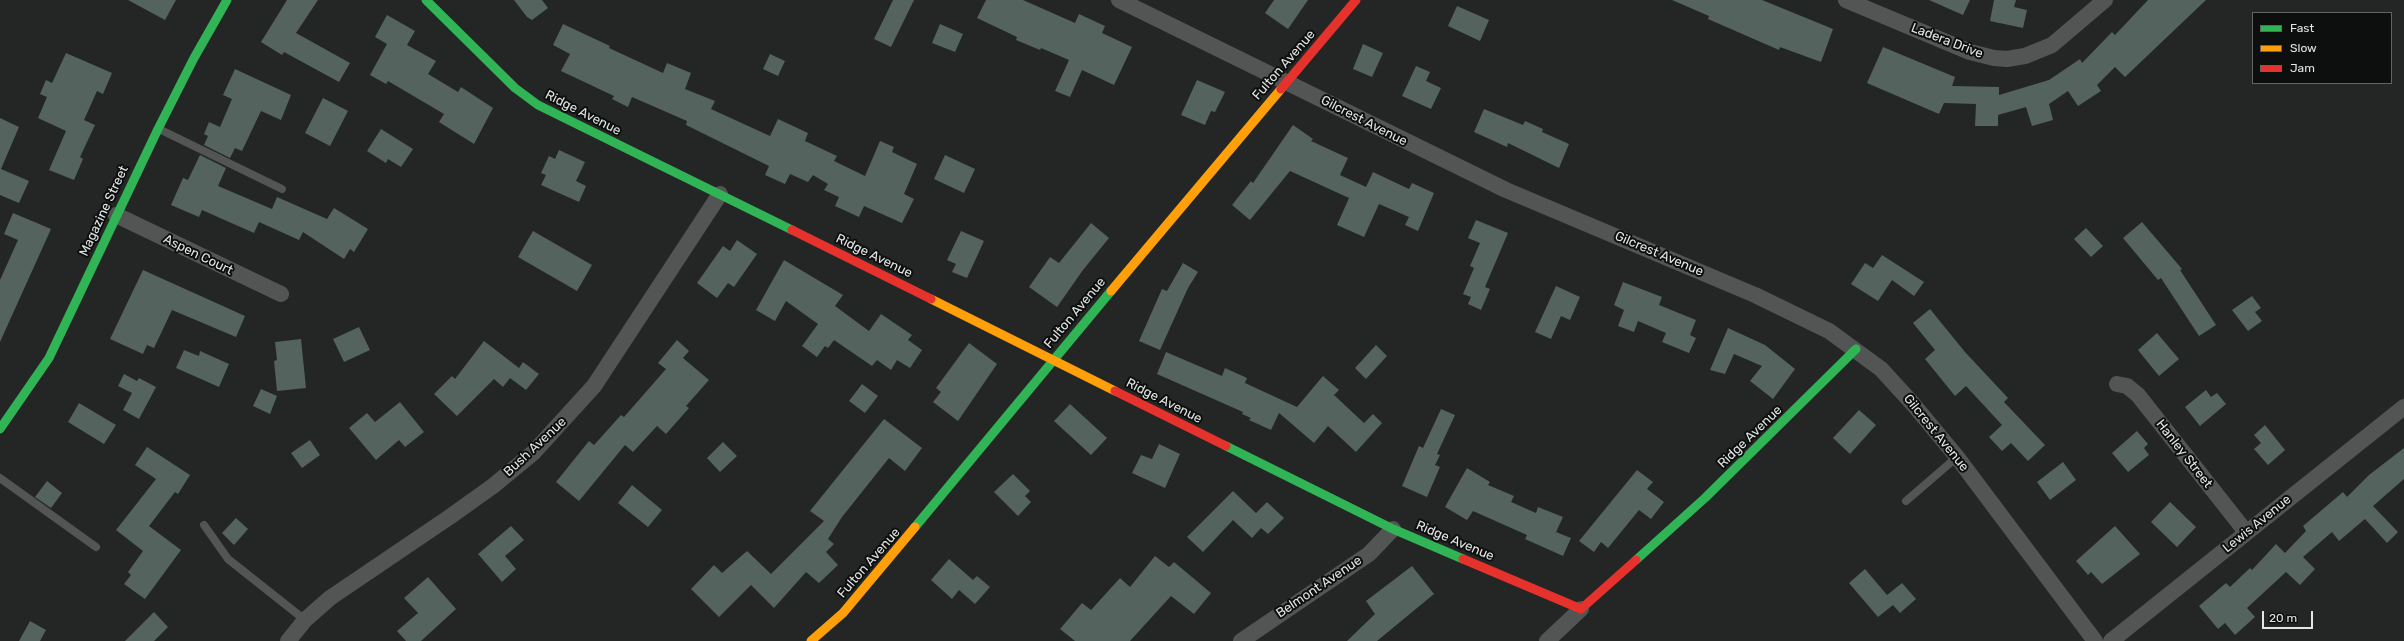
<!DOCTYPE html>
<html>
<head>
<meta charset="utf-8">
<style>
  body { margin:0 }
  #map { position:relative; width:2404px; height:641px; overflow:hidden; background:#232625; font-family:Rubik,sans-serif }
  canvas { display:block }
  .legend { position:absolute; left:2252px; top:12px; width:140px; height:72px; box-sizing:border-box; background:#0d0f0e; border:1px solid #626564; margin:0; padding:5px 7px; list-style:none; font-size:12px; color:#e2e6e4 }
  .legend li { display:flex; align-items:center; gap:8px; height:20px }
  .legend b { width:20px; border:1px solid #626564 }
  .scale { position:absolute; left:2262px; top:611px; width:51px; height:18px; box-sizing:border-box; border:2px solid #e2e6e4; border-top:0; padding-left:5px; font-size:12px; line-height:14px; white-space:nowrap; color:#e2e6e4; -webkit-text-stroke:3px #0d0f0e; paint-order:stroke }
</style>
</head>
<body>
<div id="map">
<canvas width="2404" height="641"></canvas>
<ul class="legend">
<li><b style="height:5px;background:#30b455"></b>Fast</li>
<li><b style="height:5px;background:#ff9f0a"></b>Slow</li>
<li><b style="height:5px;background:#e5322d"></b>Jam</li>
</ul>
<div class="scale">20 m</div>
</div>
<script>
const c = document.querySelector('canvas').getContext('2d');
c.lineJoin = 'round';
function fillPath(path, color) { c.fillStyle = color; c.fill(path, 'evenodd'); }
const shape = rows => new Path2D(rows.map(r => 'M' + r).join(''));
function stroke(path, color, width, dash) { c.strokeStyle = color; c.lineWidth = width; c.lineCap = dash ? 'butt' : 'round'; c.setLineDash(dash || []); c.stroke(path); }
function write(font, color, halo, rows, align = 'center') {
  c.font = font + ' Rubik,sans-serif'; c.lineWidth = 4; c.setLineDash([]); c.textBaseline = 'middle'; c.strokeStyle = halo; c.fillStyle = color; for (const [text, x, y, turn = 0] of rows) {
    c.save(); c.translate(x, y); c.rotate((+turn || 0) * Math.PI / 180); c.textAlign = isNaN(turn) ? turn : align; if (halo) c.strokeText(text, 0, 0); c.fillText(text, 0, 0); c.restore();
  }
}
const building = shape([
  [128,0,176,0,165,20],
  [287,0,318,0,296,33,350,63,339,82,284,52,282,55,261,42],
  [514,0,542,0,548,8,532,20,527,17],
  [893,0,914,0,891,47,874,39],
  [986,0,1023,0,1075,23,1079,14,1105,26,1102,33,1132,47,1114,85,1082,70,1070,97,1055,91,1069,60,1041,48,1040,50,1016,40,1017,37,977,18],
  [1274,0,1308,0,1288,29,1265,13],
  [1672,0,1762,0,1833,29,1821,62,1780,47,1779,50,1708,19,1709,16],
  [1929,0,1970,0,1963,15],
  [1994,0,2016,0,2014,7,2027,10,2023,28,1990,21],
  [2148,0,2206,0,2125,77,2115,67,2097,85,2101,91,2078,106,2068,91,2049,104,2053,120,2032,126,2026,107,1998,115,1998,126,1975,126,1976,104,1944,103,1939,114,1867,83,1883,47,1955,77,1952,86,1999,87,1999,95,2049,80,2080,59,2082,63,2112,32,2115,35],
  [1457,6,1489,20,1480,41,1448,26],
  [387,15,415,31,407,45,436,61,428,74,458,92,461,87,493,108,474,144,439,122,444,114,388,81,386,84,370,75,387,44,375,37],
  [563,24,610,46,609,48,663,73,667,63,691,73,685,89,715,101,711,109,770,136,778,119,808,133,805,141,837,156,834,161,865,176,880,141,894,147,892,152,917,164,904,194,914,199,902,223,864,206,859,217,835,206,839,197,824,190,828,184,813,175,808,182,790,174,785,184,765,175,769,166,686,125,687,121,632,97,628,107,612,99,614,96,561,71,570,54,553,45],
  [940,24,963,34,955,52,932,43],
  [1363,44,1383,53,1372,77,1353,69],
  [66,53,112,73,103,94,97,91,84,120,95,125,80,157,83,159,74,180,49,170,66,131,38,118,47,97,40,94,46,80,52,83],
  [770,54,785,61,778,76,763,69],
  [1416,66,1430,72,1426,81,1441,88,1431,109,1402,96],
  [235,69,291,95,281,120,261,111,242,151,235,148,230,158,204,145,208,136,204,134,209,122,220,127,232,99,223,95],
  [1197,80,1225,92,1215,112,1211,111,1205,125,1181,115],
  [323,98,348,111,330,146,305,133],
  [1484,109,1523,125,1525,121,1543,129,1542,132,1569,144,1559,168,1508,143,1507,147,1474,132],
  [0,118,19,127,1,169,29,181,19,203,0,195],
  [1293,125,1313,139,1311,141,1348,158,1340,175,1366,187,1373,172,1409,189,1412,183,1434,193,1418,231,1405,225,1409,217,1379,204,1364,237,1337,225,1349,198,1290,171,1250,220,1232,205,1251,181,1253,183],
  [381,129,413,149,401,167,388,159,386,163,367,151],
  [559,150,585,162,576,181,586,186,579,202,541,185,546,175,541,173,549,156,555,159],
  [200,155,226,168,218,186,272,209,277,197,327,219,334,208,368,229,354,252,350,249,344,259,303,232,299,240,259,222,254,233,202,210,199,217,171,205,183,178,188,180],
  [945,155,975,169,964,193,934,179],
  [13,213,51,229,0,342,0,280,18,240,4,234],
  [1476,220,1508,233,1485,287,1490,289,1481,310,1468,304,1471,297,1463,294,1474,268,1470,266,1480,243,1468,238],
  [2142,222,2182,269,2180,270,2216,325,2199,336,2161,278,2158,280,2123,238],
  [1091,223,1109,238,1083,270,1057,307,1029,287,1050,257,1059,263],
  [2086,228,2103,246,2091,257,2074,239],
  [533,231,592,265,577,291,518,257],
  [961,231,984,241,967,278,952,272,956,264,947,260],
  [737,240,757,254,734,287,728,283,717,298,697,283,723,246,730,251],
  [1882,255,1924,282,1914,296,1892,280,1878,301,1851,284,1865,263,1873,268],
  [784,260,843,295,835,306,869,331,881,314,912,335,908,340,922,350,910,368,897,360,891,370,877,360,872,366,834,340,828,348,825,346,817,357,802,346,818,324,786,301,775,321,756,310],
  [1183,263,1198,272,1188,288,1160,350,1139,341,1162,289,1167,291],
  [143,270,245,316,236,337,172,310,154,348,147,345,143,354,110,339],
  [1623,282,1662,297,1659,305,1696,320,1690,335,1696,338,1689,353,1662,342,1666,333,1638,321,1634,332,1618,326,1624,310,1614,305],
  [1556,286,1580,297,1570,320,1561,316,1551,339,1535,332],
  [2252,296,2261,308,2255,312,2262,321,2248,331,2232,310],
  [1930,309,1965,352,2008,398,2004,402,2045,445,2028,461,2011,443,2002,451,1989,437,2002,425,1966,386,1955,396,1925,359,1935,350,1913,323],
  [359,327,370,350,344,362,333,339],
  [1728,328,1765,345,1795,369,1773,399,1750,381,1762,366,1734,354,1725,374,1710,370],
  [2157,333,2179,359,2159,376,2138,350],
  [301,339,306,388,277,391,274,361,277,360,275,342],
  [677,340,689,351,683,358,709,380,686,406,689,408,666,434,657,426,633,452,625,445,579,501,556,482,589,441,594,445,621,415,624,417,666,369,658,363],
  [484,341,519,368,523,362,539,374,526,390,510,378,503,387,494,379,457,416,434,394,452,376,455,379],
  [969,343,997,364,958,421,933,402,941,392,936,388],
  [1376,345,1387,356,1366,379,1355,368],
  [184,350,199,356,200,351,229,364,219,387,176,368],
  [1166,352,1222,376,1225,368,1247,378,1245,383,1297,407,1323,376,1339,390,1334,395,1364,423,1373,414,1382,423,1356,452,1328,426,1314,443,1279,413,1271,430,1249,420,1251,418,1242,414,1243,412,1157,374],
  [124,374,137,381,139,378,156,387,139,419,123,410,132,393,118,386],
  [862,384,878,396,865,413,849,401],
  [261,389,277,396,270,414,253,406],
  [2206,390,2211,397,2217,393,2226,404,2200,426,2185,407],
  [400,402,424,432,405,447,399,440,376,460,349,428,367,413,375,422],
  [79,403,116,425,104,444,68,422],
  [1070,404,1107,438,1091,455,1054,421],
  [1441,409,1455,415,1437,454,1440,455,1435,465,1440,467,1427,497,1402,486,1419,446,1423,448],
  [1859,410,1876,425,1850,454,1833,438],
  [884,419,922,448,905,471,889,458,842,517,828,539,834,544,826,552,838,565,819,583,806,572,774,608,751,585,719,617,691,589,714,565,722,573,747,551,771,574,824,521,810,511],
  [2265,425,2285,450,2268,465,2254,449,2261,443,2254,435],
  [2137,431,2148,444,2144,448,2149,455,2128,472,2112,453],
  [310,440,320,455,302,468,291,453],
  [723,442,737,456,720,472,707,458],
  [1159,444,1180,454,1165,488,1132,473,1141,455,1152,459],
  [147,447,190,475,178,494,175,492,149,526,181,550,145,599,124,584,131,575,128,572,143,551,116,530,156,479,135,465],
  [2404,448,2404,479,2373,506,2398,532,2387,543,2365,519,2339,541,2332,532,2303,557,2315,569,2300,585,2286,572,2247,608,2255,617,2235,635,2225,623,2218,629,2199,606,2226,583,2230,587,2250,568,2252,570,2276,544,2285,553,2306,531,2303,526,2343,492,2347,497,2369,475],
  [2063,462,2076,480,2050,500,2037,482],
  [1467,468,1490,482,1488,485,1514,496,1511,502,1536,513,1538,507,1563,517,1556,532,1571,538,1563,556,1525,539,1527,535,1473,511,1467,520,1445,507],
  [1637,470,1653,482,1647,489,1664,502,1651,519,1639,510,1608,548,1601,542,1594,552,1579,541],
  [1013,474,1030,491,1025,496,1031,502,1018,516,994,492],
  [47,481,62,493,51,508,35,497],
  [632,485,662,510,648,527,618,503],
  [1233,491,1256,513,1267,502,1284,518,1268,534,1261,528,1252,538,1233,520,1203,552,1187,537],
  [2170,502,2196,527,2177,547,2151,522],
  [236,518,248,529,234,545,222,533],
  [511,526,524,540,505,556,516,569,502,582,478,554],
  [2115,526,2140,554,2102,584,2091,572,2088,575,2076,561],
  [1155,556,1169,567,1174,562,1211,593,1194,614,1171,596,1130,641,1075,641,1060,629,1082,603,1091,610,1120,578,1130,587],
  [949,559,973,580,977,576,990,587,975,604,959,590,952,599,931,580],
  [1412,566,1434,594,1377,641,1347,641,1375,614,1366,601],
  [1865,569,1887,595,1902,583,1916,599,1900,613,1893,605,1878,617,1849,583],
  [428,577,456,609,421,641,406,641,397,631,418,613,404,598],
  [154,612,168,627,154,641,125,641],
  [30,621,46,630,40,641,19,641]
]);
const lane = shape([
  [159,129,282,189],
  [0,478,96,547],
  [1906,501,1957,457],
  [204,525,228,559,305,620]
]);
const street = shape([
  [1119,0,1506,190,1755,295,1829,331,1881,369,1913,404,1957,457,2095,641],
  [1846,0,1970,52,1994,58,2007,59,2025,56,2052,45,2105,0],
  [116,215,281,294],
  [2117,384,2127,386,2138,395,2246,532],
  [288,641,305,620,330,598,451,516,493,486,533,453,594,386,720,194],
  [1241,641,1369,554,1393,529],
  [1547,641,1581,609],
  [2111,641,2404,407]
]);
const fast = shape([
  [426,0,515,88,538,105,792,230],
  [0,429,49,358,158,129,194,58,227,0],
  [1226,446,1393,529,1463,559],
  [915,527,1111,291],
  [1636,560,1705,498,1856,349]
]);
const slow = shape([
  [1111,291,1281,89],
  [931,299,1115,391],
  [811,641,843,613,915,527]
]);
const jam = shape([
  [1281,89,1356,0],
  [792,230,931,299],
  [1115,391,1226,446],
  [1463,559,1581,609,1636,560]
]);
const streetNames = [
  ["Ladera Drive",1947,41,21],
  ["Fulton Avenue",1284,65,-49],
  ["Ridge Avenue",583,113,27],
  ["Gilcrest Avenue",1364,121,27],
  ["Magazine Street",104,211,-65],
  ["Gilcrest Avenue",1659,254,23],
  ["Aspen Court",198,255,26],
  ["Ridge Avenue",874,256,26],
  ["Fulton Avenue",1075,313,-50],
  ["Ridge Avenue",1164,401,27],
  ["Gilcrest Avenue",1936,433,51],
  ["Ridge Avenue",1750,437,-44],
  ["Bush Avenue",535,447,-43],
  ["Hanley Street",2184,454,52],
  ["Lewis Avenue",2257,524,-39],
  ["Ridge Avenue",1455,541,23],
  ["Fulton Avenue",869,563,-49],
  ["Belmont Avenue",1319,587,-34]
];
fillPath(building, '#54635d');
stroke(lane, '#535554', 8);
stroke(street, '#535554', 16);
stroke(fast, '#30b455', 9);
stroke(slow, '#ff9f0a', 9);
stroke(jam, '#e5322d', 9);
write('13px', '#e2e6e4', '#0d0f0e', streetNames);
</script>
</body>
</html>
